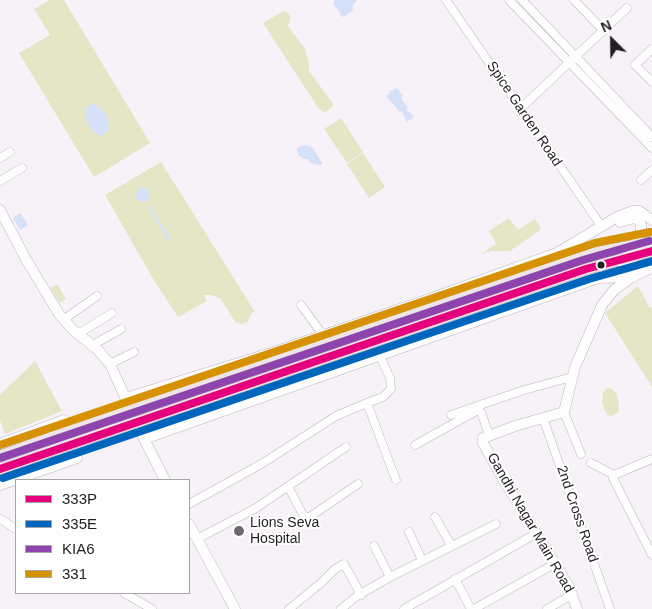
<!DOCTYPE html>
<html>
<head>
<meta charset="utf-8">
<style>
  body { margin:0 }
  #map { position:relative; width:652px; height:609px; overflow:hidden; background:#f7f2f7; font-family:Arial,sans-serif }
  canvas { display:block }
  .legend { position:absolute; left:15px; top:479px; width:175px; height:115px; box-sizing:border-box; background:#fff; border:1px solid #a6a5a6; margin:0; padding:6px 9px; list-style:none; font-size:15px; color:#211d20 }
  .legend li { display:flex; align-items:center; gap:10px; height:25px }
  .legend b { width:25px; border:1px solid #a6a5a6 }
  .north { position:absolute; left:587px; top:15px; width:50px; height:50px; -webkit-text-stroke:4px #fff; paint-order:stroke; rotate:337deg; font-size:14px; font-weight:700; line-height:20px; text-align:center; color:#211d20 }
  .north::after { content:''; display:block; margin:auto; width:18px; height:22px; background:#211d20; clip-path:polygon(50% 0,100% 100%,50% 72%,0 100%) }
</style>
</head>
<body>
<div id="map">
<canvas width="652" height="609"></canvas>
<ul class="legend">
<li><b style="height:6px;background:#e5007d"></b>333P</li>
<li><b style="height:6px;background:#0065bd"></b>335E</li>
<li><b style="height:6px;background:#8e44ad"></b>KIA6</li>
<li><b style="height:6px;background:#d79105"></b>331</li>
</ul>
<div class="north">N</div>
</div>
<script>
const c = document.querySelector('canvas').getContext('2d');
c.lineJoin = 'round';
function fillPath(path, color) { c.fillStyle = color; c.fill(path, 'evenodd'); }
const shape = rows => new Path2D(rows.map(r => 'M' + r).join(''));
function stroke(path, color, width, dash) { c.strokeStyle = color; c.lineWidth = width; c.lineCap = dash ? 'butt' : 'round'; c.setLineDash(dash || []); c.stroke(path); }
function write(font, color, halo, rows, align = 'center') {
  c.font = font + ' Arial,sans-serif'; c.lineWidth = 4; c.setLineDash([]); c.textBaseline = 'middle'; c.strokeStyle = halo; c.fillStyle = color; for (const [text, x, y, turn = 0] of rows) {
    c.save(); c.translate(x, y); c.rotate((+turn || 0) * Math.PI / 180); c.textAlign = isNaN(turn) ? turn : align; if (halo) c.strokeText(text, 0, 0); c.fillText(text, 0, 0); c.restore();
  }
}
const green = shape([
  [50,0,64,0,150,143,94,177,19,53,50,35,34,9],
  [284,11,289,13,291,18,288,26,305,49,309,64,309,71,332,102,333,106,328,111,323,112,317,106,263,23],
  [341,118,363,152,347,163,324,129],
  [363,153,385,187,369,198,347,164],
  [161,162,255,312,252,312,248,321,242,324,235,322,221,299,212,295,204,295,207,301,178,317,152,277,105,195],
  [509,218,518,230,535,219,540,226,540,230,510,251,491,251,481,254,496,244,489,231],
  [57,284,66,299,60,303,50,288],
  [638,286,650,308,652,307,652,387,605,313],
  [35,361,62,411,5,434,0,420,0,395],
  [607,388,611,388,616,393,619,404,619,412,611,416,607,415,602,403,603,393]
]);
const water = shape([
  [334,0,357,0,353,5,353,10,344,17,341,16,338,9,334,6],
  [397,88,403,96,401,98,408,108,406,109,414,117,407,122,402,111,400,112,386,96,390,93,389,91,391,90,392,91],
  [95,104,105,113,108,121,109,129,104,135,100,136,92,130,85,118,86,108,90,105],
  [303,145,312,147,322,163,321,165,313,164,307,159,303,159,298,154,297,148],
  '136 195a7 7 0 1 1 14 0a7 7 0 1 1-14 0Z',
  [149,204,167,234,170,236,169,240,165,239,165,236,148,206],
  [20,213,28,225,20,230,13,218]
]);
const street = shape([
  [446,0,602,227],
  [509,0,652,148],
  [522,0,652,137],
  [574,0,604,31],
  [652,49,635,65,652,82],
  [521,108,627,8],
  [0,158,10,152],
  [641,180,652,170],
  [0,181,22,168],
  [301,305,323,335],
  [63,320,97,296],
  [78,334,112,313],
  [91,346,121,329],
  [110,364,134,352],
  [367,403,383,397,391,389,390,378,379,354],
  [564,412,581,454],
  [451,415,524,390,572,377],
  [543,418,610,609],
  [415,445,478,410,481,412,489,435],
  [652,459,614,475,613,478,652,555],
  [591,463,614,475],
  [288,486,303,515,308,518,358,484],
  [189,504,263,463,336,416,367,403,396,480],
  [435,517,451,545],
  [0,519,16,529],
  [409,532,422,560],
  [197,539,256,508,346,447],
  [374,546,390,577],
  [455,579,471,609],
  [124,593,152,609],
  [289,609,321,583,335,569,344,564,361,595],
  [341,609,357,596,390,577,496,524],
  [404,609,537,533],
  [474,609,556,563],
  [547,609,573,594]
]);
const secondary = shape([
  [0,210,27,261,59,314,73,330,97,349,110,364,144,439,165,480],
  [620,222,634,218,639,220,641,225,641,232,635,246],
  [618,261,628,262,633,264,635,270,633,277],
  [126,398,274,352,432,298,543,258,557,253,617,217,633,211,639,211,652,220],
  [144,439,598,278,633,277,652,267],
  [0,444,64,420,66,425],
  [0,485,77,458,74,450],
  [189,524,235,609],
  [577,609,569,587,502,477,483,443,483,438,515,426,564,412,575,367,602,305,614,290,632,277]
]);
const primary = shape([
  [144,405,583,257,598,252,652,242],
  [149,418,586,269,652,251],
  [0,456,63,433],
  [0,469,67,445]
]);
const primaryBridge = shape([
  [63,433,144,405],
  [67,445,149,418]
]);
const bus1 = shape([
  [0,469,586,269,652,251]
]);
const bus2 = shape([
  [3,478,589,279,652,261]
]);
const bus3 = shape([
  [0,458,583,260,649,241]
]);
const bus4 = shape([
  [0,445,595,243,650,232]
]);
const markers = [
  [601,265,4.5,"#211d20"],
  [239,531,6,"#6c686b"]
];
const streetNames = [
  ["Spice Garden Road",524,114,56],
  ["2nd Cross Road",577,514,71],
  ["Gandhi Nagar Main Road",530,523,60]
];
const poiNames = [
  ["Lions Seva",250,523],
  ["Hospital",250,539]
];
fillPath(green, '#e4e6c6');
fillPath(water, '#d5e0f9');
stroke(street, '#bab6ba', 9);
stroke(secondary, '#bab6ba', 11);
stroke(primary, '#b3a7a9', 12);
stroke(street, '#fefdfe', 8);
stroke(secondary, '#fefdfe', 10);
stroke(primary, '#ede6e8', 11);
stroke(primaryBridge, '#b3a7a9', 12, []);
stroke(primaryBridge, '#ede6e8', 11);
stroke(bus1, '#e5007d', 8);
stroke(bus2, '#0065bd', 8);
stroke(bus3, '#8e44ad', 8);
stroke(bus4, '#d79105', 8);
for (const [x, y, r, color] of markers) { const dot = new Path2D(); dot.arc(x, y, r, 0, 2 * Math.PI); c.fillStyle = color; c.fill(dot); stroke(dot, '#fff', 2); }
write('14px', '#211d20', '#fff', streetNames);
write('14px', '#211d20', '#fff', poiNames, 'left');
</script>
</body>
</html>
